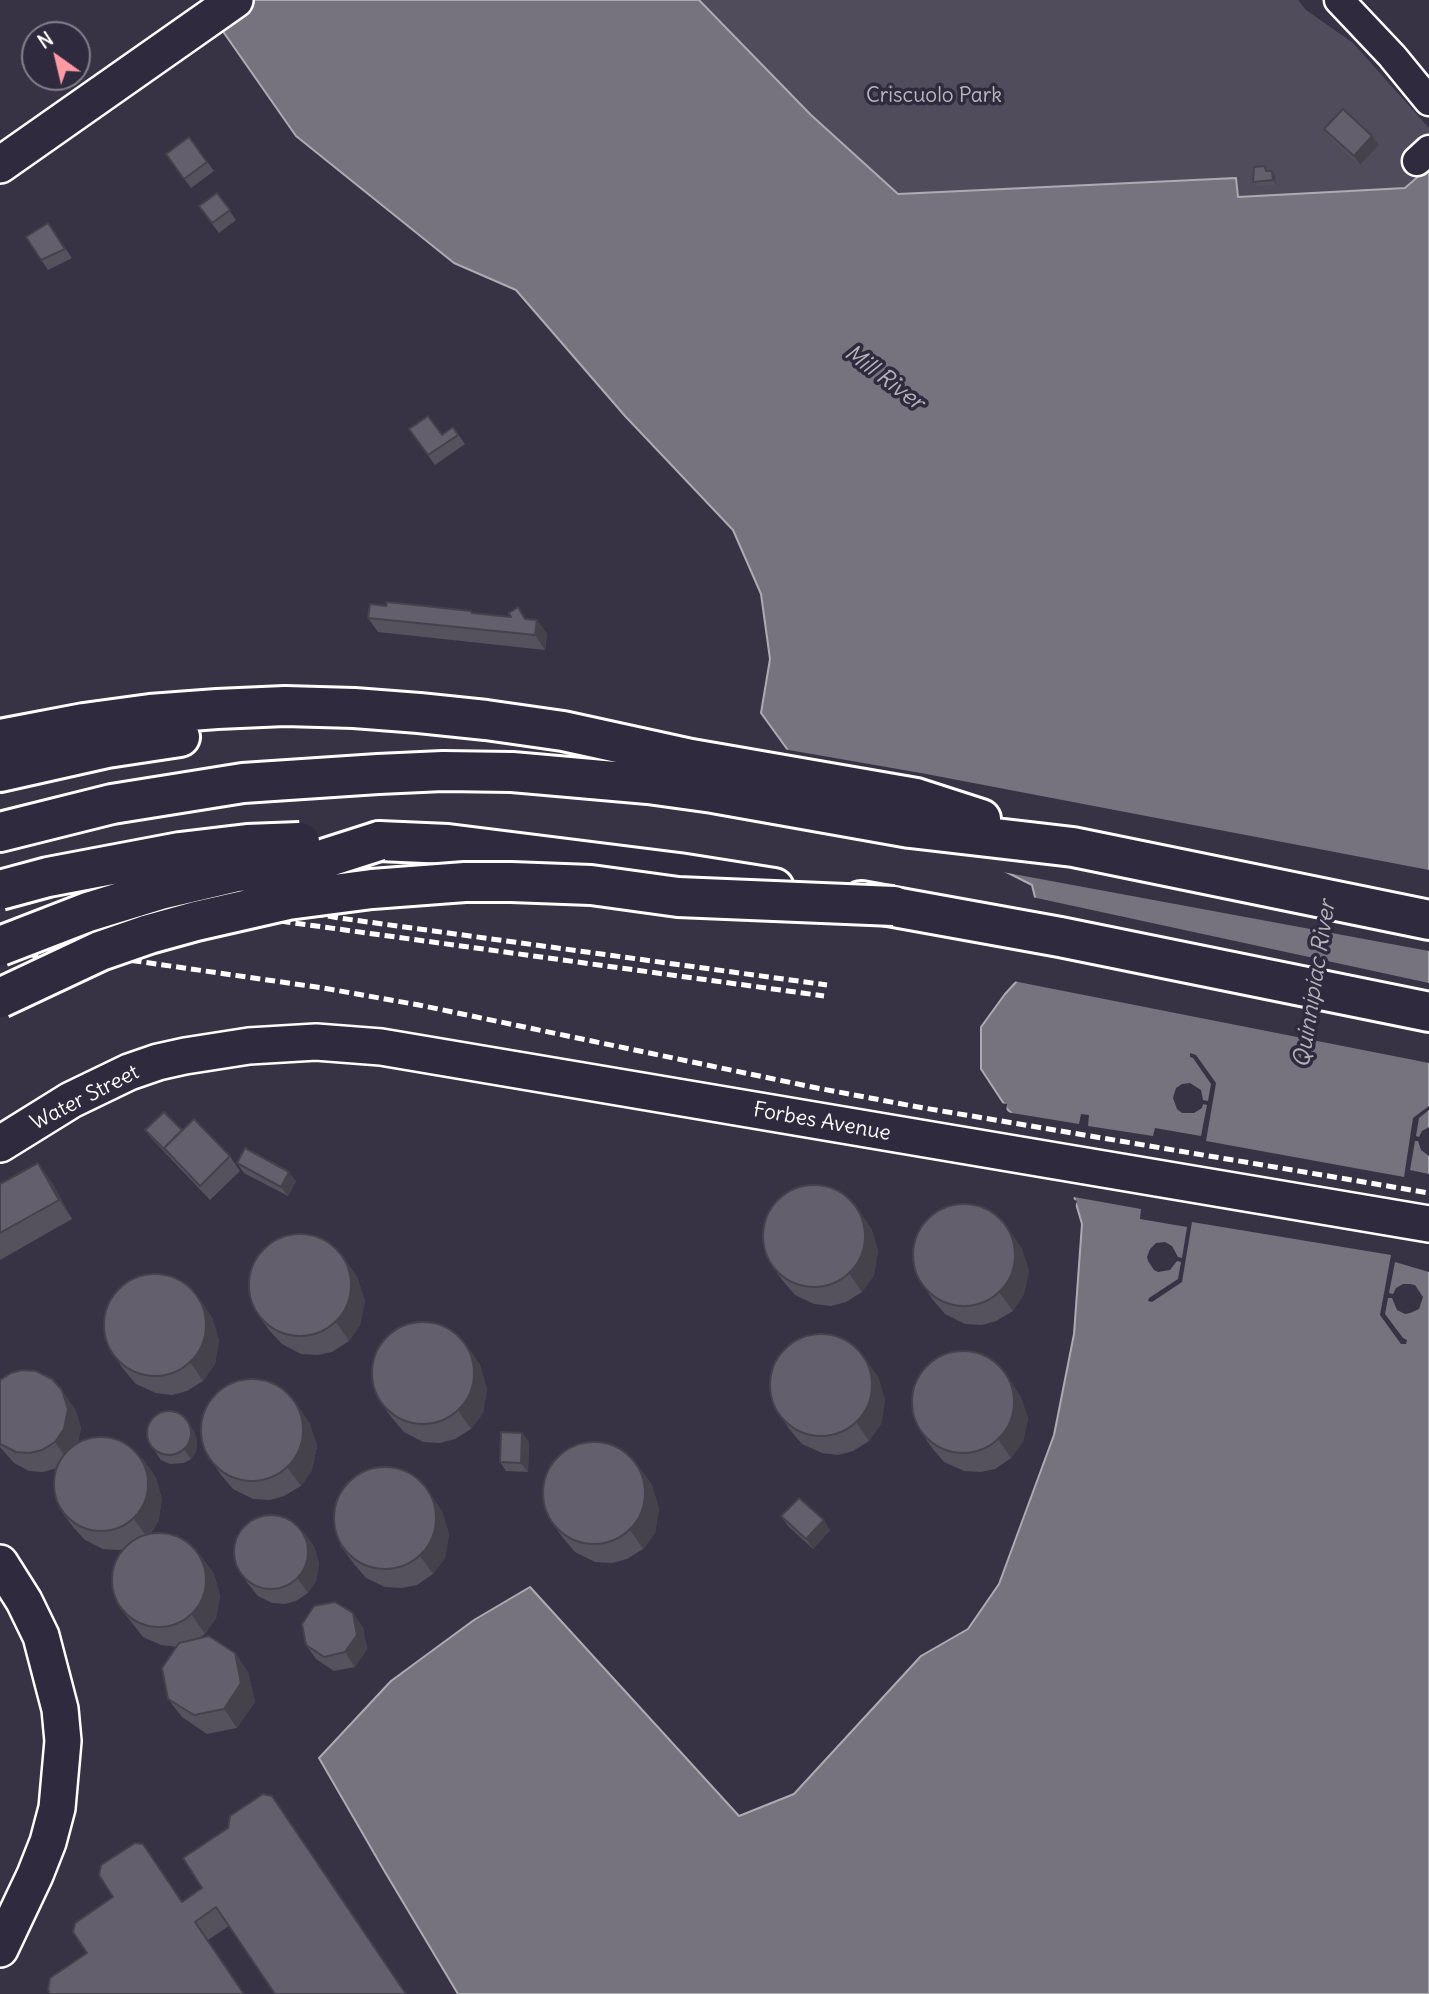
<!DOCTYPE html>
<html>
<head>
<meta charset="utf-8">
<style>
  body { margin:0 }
  #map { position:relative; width:1429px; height:1994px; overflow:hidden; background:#373345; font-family:Delius,sans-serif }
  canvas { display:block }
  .north { position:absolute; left:21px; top:21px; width:70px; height:70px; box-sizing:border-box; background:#2f2a3d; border:2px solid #827f8b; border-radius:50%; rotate:326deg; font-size:19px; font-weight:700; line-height:28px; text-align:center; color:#fff }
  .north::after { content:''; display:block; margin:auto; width:24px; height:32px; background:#ff9aa2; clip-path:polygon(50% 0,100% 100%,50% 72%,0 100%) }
</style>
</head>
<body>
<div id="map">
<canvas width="1429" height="1994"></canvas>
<div class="north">N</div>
</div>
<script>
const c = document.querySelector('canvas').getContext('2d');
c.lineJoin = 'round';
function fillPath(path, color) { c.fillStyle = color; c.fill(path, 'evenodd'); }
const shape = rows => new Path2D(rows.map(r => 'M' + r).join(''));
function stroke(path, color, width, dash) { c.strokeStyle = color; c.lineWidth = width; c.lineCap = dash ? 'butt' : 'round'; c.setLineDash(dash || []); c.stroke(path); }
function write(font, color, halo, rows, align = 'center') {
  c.font = font + ' Delius,sans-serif'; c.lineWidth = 7; c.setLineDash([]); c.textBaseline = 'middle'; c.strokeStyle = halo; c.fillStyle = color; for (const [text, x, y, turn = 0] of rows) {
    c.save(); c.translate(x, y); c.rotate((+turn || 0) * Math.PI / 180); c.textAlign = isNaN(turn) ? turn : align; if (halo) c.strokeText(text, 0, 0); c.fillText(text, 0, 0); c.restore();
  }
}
const green = shape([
  [699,0,1298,0,1306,10,1353,43,1429,128,1429,167,1405,188,1237,197,1236,178,898,194,811,115]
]);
const water = shape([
  [201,0,699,0,811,115,898,194,1236,178,1238,197,1405,188,1429,167,1429,1994,458,1994,385,1872,319,1758,391,1681,474,1620,530,1587,739,1816,794,1794,921,1656,968,1629,999,1584,1054,1435,1074,1334,1082,1224,1063,1159,1008,1110,981,1069,981,1027,1005,994,1029,968,1041,922,1032,885,800,767,761,713,770,659,761,594,733,530,625,416,516,290,454,263,296,136,201,0]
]);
const pier = shape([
  [783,749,921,773,1429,870,1429,951,997,871,798,770],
  [1032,897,1429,983,1429,1063,1013,981,1026,967,1037,922],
  [1190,1053,1196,1055,1216,1083,1206,1141,1404,1177,1413,1118,1429,1106,1429,1110,1419,1118,1416,1136,1419,1137,1422,1131,1429,1127,1429,1156,1421,1150,1418,1141,1415,1141,1410,1170,1429,1174,1429,1272,1395,1262,1389,1293,1393,1294,1396,1288,1403,1284,1410,1284,1415,1285,1423,1297,1419,1309,1410,1313,1405,1314,1397,1310,1392,1298,1388,1298,1385,1314,1403,1338,1407,1340,1406,1344,1401,1344,1380,1315,1391,1255,1192,1222,1182,1282,1152,1302,1148,1301,1149,1298,1178,1279,1181,1262,1177,1261,1170,1270,1158,1272,1154,1270,1148,1261,1147,1257,1150,1249,1156,1243,1165,1242,1172,1246,1178,1257,1182,1258,1187,1227,1140,1219,1141,1209,1074,1197,1073,1199,1077,1201,1074,1210,1059,1161,1006,1113,999,1103,1007,1104,1006,1112,1079,1124,1081,1114,1089,1115,1088,1126,1153,1136,1155,1128,1201,1136,1207,1105,1203,1104,1202,1108,1194,1113,1182,1113,1177,1109,1173,1098,1176,1088,1182,1084,1190,1083,1201,1090,1203,1100,1208,1101,1211,1084,1193,1058,1190,1057]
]);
const minor = shape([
  [1339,0,1392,56,1429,101],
  [1417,161,1429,150]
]);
const major = shape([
  [0,165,235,0],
  [0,1144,71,1100,129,1072,158,1062,185,1056,249,1046,316,1042,381,1047,1429,1224],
  [0,1563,24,1601,41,1636,60,1709,63,1741,57,1808,48,1842,35,1875,0,1949]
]);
const highway = shape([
  [0,739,84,723,150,714,217,709,285,706,354,708,419,713,486,720,563,731,691,759,916,798,981,819],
  [0,772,107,748,180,737],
  [0,832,112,804,243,783,378,774,443,771,512,772,648,784,713,793,910,828,1073,847,1429,920],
  [379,841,448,844,679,873,774,888],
  [861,901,1060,937,1429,1012]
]);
const rail = shape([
  [0,871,287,922,824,996],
  [165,891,207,895,339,918,827,985],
  [0,932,27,942,94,955,323,988,419,1005,817,1088,918,1107,1429,1193],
  [0,944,38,957,90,970]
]);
const highwayBridge = shape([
  [0,890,48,877,180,852,247,844,300,842],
  [0,946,88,912,160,890,237,872,301,866,379,841],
  [0,998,100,951,149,934,196,921,288,900,372,889,465,882,511,882,591,885,678,897,894,906]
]);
const wall = shape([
  [1324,129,1372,136,1379,145,1360,165,1331,139],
  [189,137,214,171,191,188,166,154],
  [1268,171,1275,176,1276,185,1256,186,1253,182],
  [217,193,236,220,219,233,199,206],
  [48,223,72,258,48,270,26,237],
  [453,427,465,444,435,465,409,429,442,435],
  [472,613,537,620,547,634,545,650,378,632,368,618],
  [145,1130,182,1130,230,1156,240,1171,210,1200,152,1139],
  [237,1163,296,1181,288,1196,244,1173],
  [51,1181,72,1219,0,1260,0,1184],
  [871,1228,878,1251,874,1275,862,1292,846,1302,831,1306,814,1304,795,1295,783,1281,769,1262],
  [1021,1247,1029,1271,1024,1294,1013,1311,996,1321,982,1325,965,1324,945,1314,933,1300,920,1281],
  [344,1258,357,1277,365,1301,360,1325,349,1341,332,1352,318,1355,301,1354,282,1344,269,1330,256,1312],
  [212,1317,219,1340,215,1364,203,1381,187,1391,172,1395,156,1393,136,1384,124,1370,111,1351],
  [467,1346,480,1365,487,1389,483,1413,471,1429,455,1439,440,1443,423,1442,404,1432,392,1418,378,1399],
  [878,1377,885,1400,881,1424,869,1441,853,1451,838,1455,822,1453,802,1444,790,1430,777,1411],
  [0,1380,75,1409,81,1428,78,1443,143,1459,156,1478,162,1500,158,1522,150,1534,200,1555,214,1574,220,1596,216,1618,205,1634,197,1639,235,1653,248,1672,255,1702,237,1728,207,1734,182,1717,168,1699,177,1647,161,1645,143,1637,132,1623,118,1605,124,1549,119,1550,103,1549,85,1540,73,1527,60,1509,57,1468,43,1472,29,1471,14,1463,0,1447],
  [1020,1395,1028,1418,1023,1442,1011,1458,995,1469,981,1472,964,1471,944,1462,932,1448,919,1429],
  [309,1422,317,1446,312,1470,301,1486,284,1496,270,1500,253,1499,233,1489,221,1475,208,1456],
  [194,1431,197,1441,196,1452,191,1459,184,1463,170,1464,161,1460,150,1444],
  [522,1433,529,1442,528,1472,506,1471,500,1462],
  [639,1467,652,1485,659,1509,655,1533,643,1549,627,1559,612,1563,595,1562,575,1552,563,1538,550,1520],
  [442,1511,449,1534,445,1558,433,1574,417,1585,402,1588,385,1587,366,1578,354,1564,340,1545],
  [781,1516,830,1530,813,1549,788,1526],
  [314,1546,319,1564,316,1581,308,1593,296,1601,285,1604,272,1603,258,1596,249,1585,239,1571],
  [353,1613,363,1628,367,1649,355,1667,334,1671,316,1659,306,1645],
  [202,1888,229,1926,208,1940,87,1953,113,1897,182,1901]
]);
const shadedWall = shape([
  [1372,136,1379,145,1360,165,1354,156],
  [1272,171,1275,176,1276,185,1273,180],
  [537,620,547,634,545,650,535,635],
  [38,1163,51,1181,72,1219,59,1200],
  [289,1172,296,1181,288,1196,281,1187],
  [858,1209,871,1228,878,1251,874,1275,862,1292,849,1273],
  [1008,1228,1021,1247,1029,1271,1024,1294,1013,1311,999,1292],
  [344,1258,357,1277,365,1301,360,1325,349,1341,336,1322],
  [199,1298,212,1317,219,1340,215,1364,203,1381,190,1362],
  [467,1346,480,1365,487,1389,483,1413,471,1429,458,1410],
  [865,1358,878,1377,885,1400,881,1424,869,1441,856,1422],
  [1007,1376,1020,1395,1028,1418,1023,1442,1011,1458,998,1439],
  [62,1390,75,1409,81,1428,77,1448,68,1461,55,1442],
  [296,1403,309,1422,317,1446,312,1470,301,1486,287,1467],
  [188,1421,194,1431,197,1441,196,1452,191,1459,184,1449],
  [522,1433,529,1442,528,1472,521,1463],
  [143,1459,156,1478,162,1500,158,1522,147,1537,134,1519],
  [639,1467,652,1485,659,1509,655,1533,643,1549,630,1530],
  [429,1492,442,1511,449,1534,445,1558,433,1574,420,1556],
  [824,1520,830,1530,813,1549,806,1539],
  [304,1532,314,1546,319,1564,316,1581,308,1593,298,1579],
  [200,1555,214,1574,220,1596,216,1618,205,1634,192,1615],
  [353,1613,363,1628,367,1649,355,1667,345,1652],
  [235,1653,248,1672,255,1702,237,1728,224,1709]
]);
const building = shape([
  [1343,109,1372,136,1354,156,1324,129,1343,109],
  [189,137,207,162,184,179,166,154,189,137],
  [1265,166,1266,171,1272,171,1273,180,1253,182,1254,167,1265,166],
  [217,193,230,210,212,223,199,206,217,193],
  [48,223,65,249,41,260,26,237,48,223],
  [428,416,442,435,453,427,458,435,428,455,409,429,428,416],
  [387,602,471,611,472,613,511,617,509,613,518,607,525,619,537,620,535,635,368,618,370,604,386,606,387,602],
  [164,1112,182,1130,164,1148,167,1152,145,1130,164,1112],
  [194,1119,230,1156,200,1186,164,1148,194,1119],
  [245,1148,289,1172,281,1187,237,1163,245,1148],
  [38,1163,59,1200,0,1233,0,1184,38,1163],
  '763 1236a51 51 0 1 1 102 0a51 51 0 1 1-102 0Z',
  '913 1255a51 51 0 1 1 102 0a51 51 0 1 1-102 0Z',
  '249 1285a51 51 0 1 1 102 0a51 51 0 1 1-102 0Z',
  '104 1325a51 51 0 1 1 102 0a51 51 0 1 1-102 0Z',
  '372 1373a51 51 0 1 1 102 0a51 51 0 1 1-102 0Z',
  '770 1385a51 51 0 1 1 102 0a51 51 0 1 1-102 0Z',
  '912 1402a51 51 0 1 1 102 0a51 51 0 1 1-102 0Z',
  [22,1370,36,1371,52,1379,62,1390,68,1409,64,1429,55,1442,42,1450,30,1453,16,1452,0,1444,0,1380,11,1373,22,1370],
  '201 1430a51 51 0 1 1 102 0a51 51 0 1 1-102 0Z',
  '147 1433a22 22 0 1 1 44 0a22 22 0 1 1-44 0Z',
  [501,1432,522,1433,521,1463,500,1462,501,1432],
  '54 1484a47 47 0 1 1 94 0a47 47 0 1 1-94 0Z',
  '543 1493a51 51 0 1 1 102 0a51 51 0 1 1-102 0Z',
  '334 1518a51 51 0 1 1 102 0a51 51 0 1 1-102 0Z',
  [799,1498,824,1520,806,1539,781,1516,799,1498],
  '234 1552a37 37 0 1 1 74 0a37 37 0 1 1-74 0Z',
  '112 1580a47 47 0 1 1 94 0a47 47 0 1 1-94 0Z',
  [335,1602,353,1613,357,1635,345,1652,324,1657,306,1645,302,1624,314,1606,335,1602],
  [209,1636,235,1653,241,1683,224,1709,194,1715,168,1699,162,1668,179,1643,209,1636],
  [263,1794,272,1796,406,1994,275,1994,216,1907,195,1922,244,1994,50,1994,48,1990,50,1978,87,1953,73,1932,75,1923,113,1897,99,1875,101,1865,135,1843,143,1844,182,1902,202,1888,183,1858,228,1828,230,1816,263,1794]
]);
const parkNames = [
  ["Criscuolo Park",934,96]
];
const streetNames = [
  ["Water Street",85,1098,-27],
  ["Forbes Avenue",822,1122,10]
];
const waterNames = [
  ["Mill River",884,378,37],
  ["Quinnipiac River",1315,984,-81]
];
fillPath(green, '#514c5c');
fillPath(water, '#76737f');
stroke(water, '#adabb2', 2);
fillPath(pier, '#373345');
stroke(minor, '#fff', 33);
stroke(major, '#fff', 40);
stroke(highway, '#fff', 44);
stroke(minor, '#2f2a3d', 28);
stroke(major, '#2f2a3d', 35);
stroke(highway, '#2f2a3d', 38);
stroke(rail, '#fff', 5, [10, 5]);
stroke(highwayBridge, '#fff', 44, []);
stroke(highwayBridge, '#2f2a3d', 38);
fillPath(wall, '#55525e');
fillPath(shadedWall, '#45424c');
fillPath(building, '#635f6d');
stroke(building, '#45424c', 2);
write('21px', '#b9b7be', '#2f2a3d', parkNames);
write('21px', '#fff', '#2f2a3d', streetNames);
write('italic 23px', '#b4b2b9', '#2f2a3d', waterNames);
</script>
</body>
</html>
